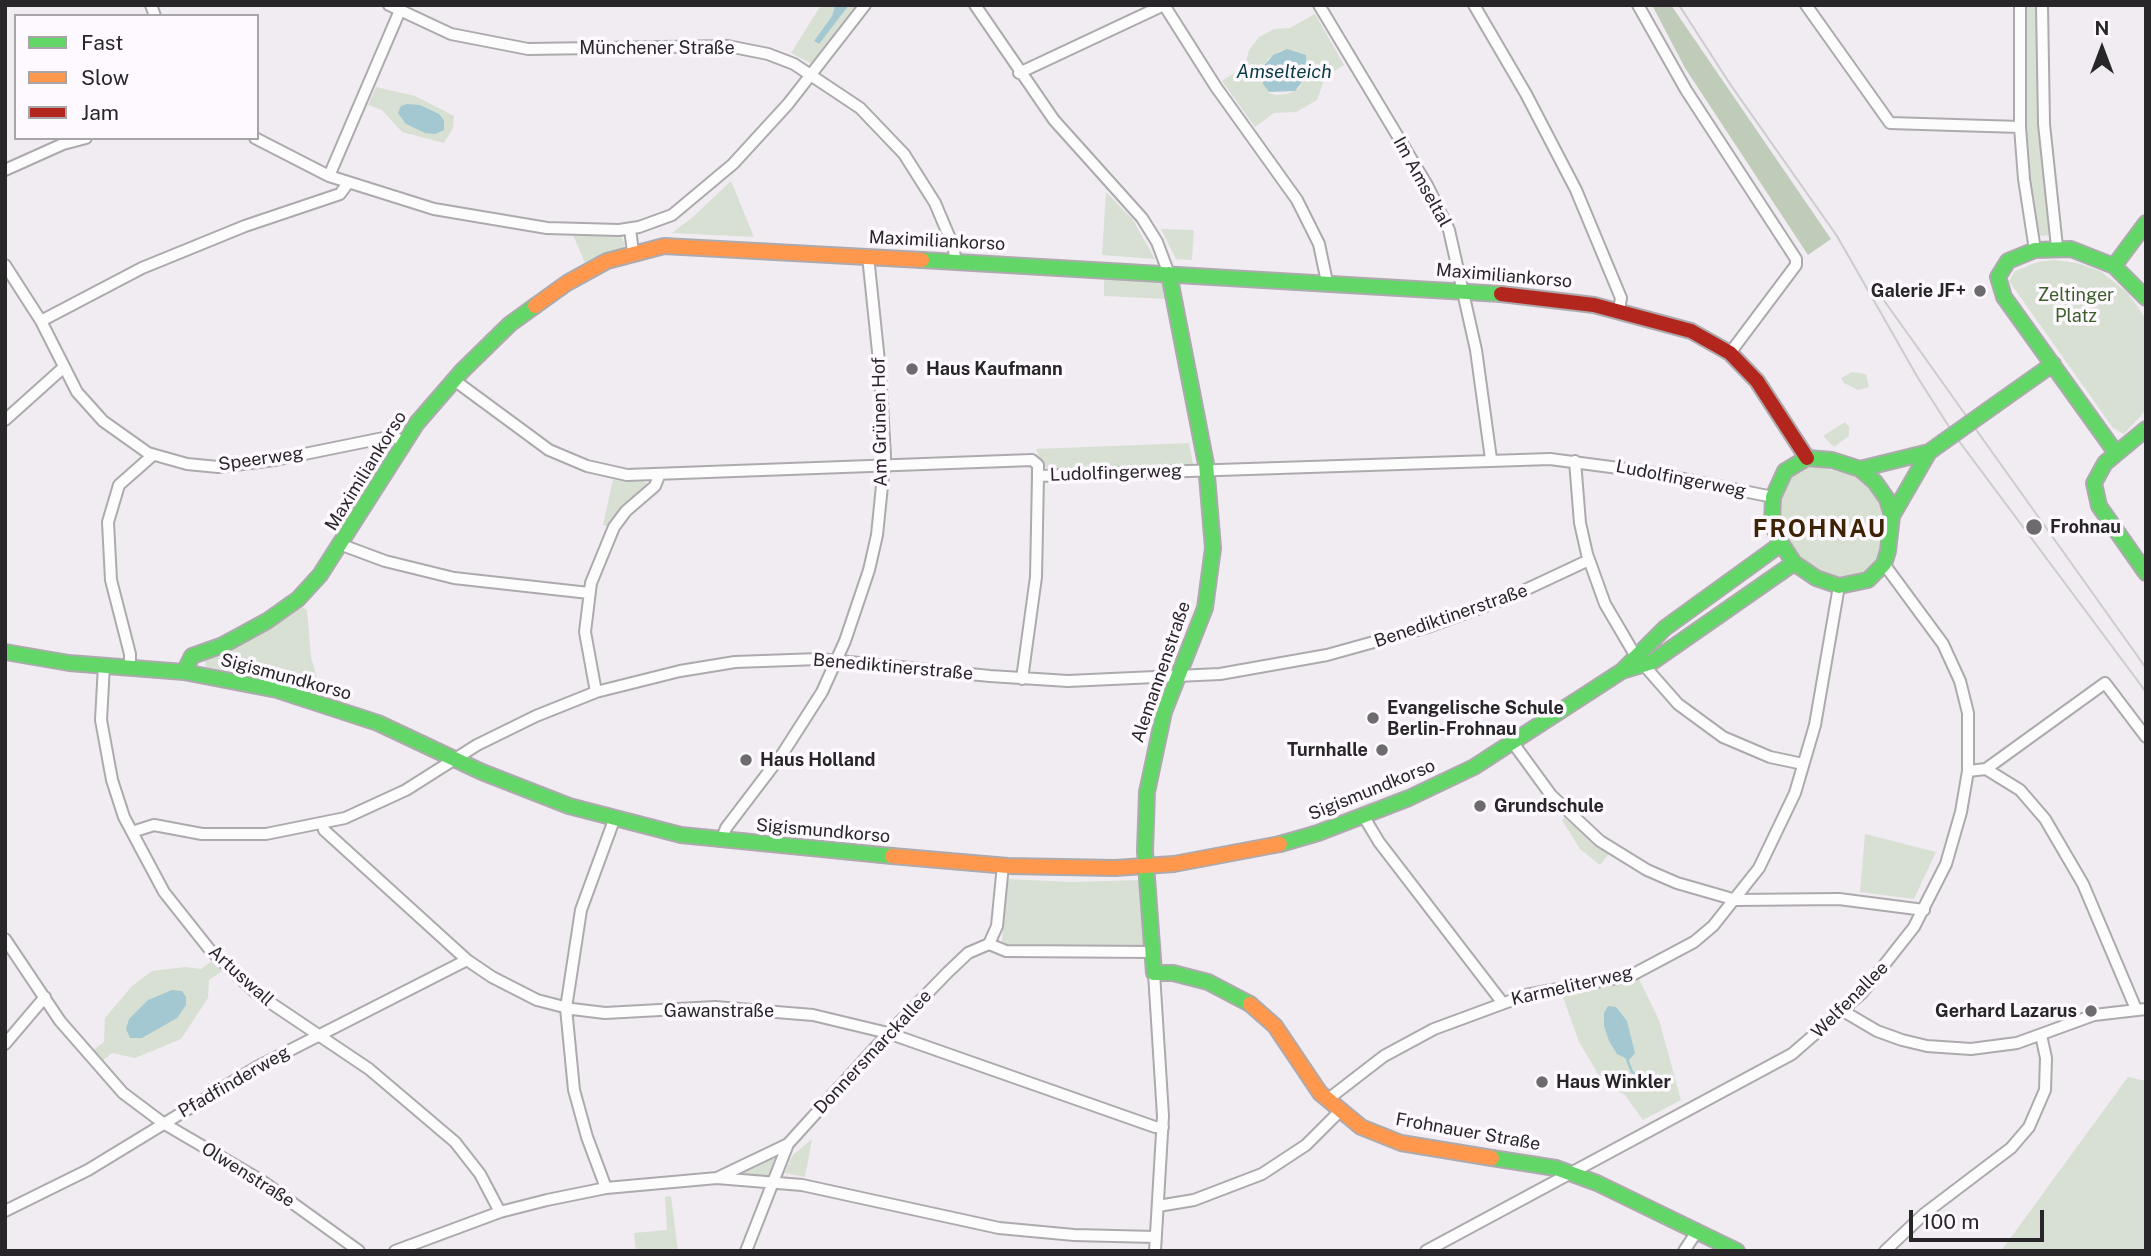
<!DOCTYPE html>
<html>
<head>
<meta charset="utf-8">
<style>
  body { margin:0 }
  #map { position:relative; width:2151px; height:1256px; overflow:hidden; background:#f0ecf1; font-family:"Public Sans",sans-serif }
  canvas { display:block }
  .frame { position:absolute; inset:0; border:7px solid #282629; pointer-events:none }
  .legend { position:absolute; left:14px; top:14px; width:245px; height:126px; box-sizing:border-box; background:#fef9ff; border:2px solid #a8a5a9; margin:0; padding:9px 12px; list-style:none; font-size:21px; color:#282629 }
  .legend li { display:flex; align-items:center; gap:14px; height:35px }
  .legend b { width:35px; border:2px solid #a8a5a9 }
  .north { position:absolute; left:2067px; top:14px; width:70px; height:70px; -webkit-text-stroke:5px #fef9ff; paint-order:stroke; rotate:0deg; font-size:19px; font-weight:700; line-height:28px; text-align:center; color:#282629 }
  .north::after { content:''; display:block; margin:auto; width:24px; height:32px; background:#282629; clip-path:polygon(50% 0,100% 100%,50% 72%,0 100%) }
  .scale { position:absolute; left:1909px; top:1210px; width:135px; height:32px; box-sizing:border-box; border:4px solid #282629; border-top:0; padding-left:9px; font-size:21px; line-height:24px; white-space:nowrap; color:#282629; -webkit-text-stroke:5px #fef9ff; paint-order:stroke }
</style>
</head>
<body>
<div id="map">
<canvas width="2151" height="1256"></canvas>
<div class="frame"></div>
<ul class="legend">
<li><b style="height:9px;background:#63d668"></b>Fast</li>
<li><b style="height:9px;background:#ff974d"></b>Slow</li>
<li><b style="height:9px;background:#b3261e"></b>Jam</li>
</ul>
<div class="north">N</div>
<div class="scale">100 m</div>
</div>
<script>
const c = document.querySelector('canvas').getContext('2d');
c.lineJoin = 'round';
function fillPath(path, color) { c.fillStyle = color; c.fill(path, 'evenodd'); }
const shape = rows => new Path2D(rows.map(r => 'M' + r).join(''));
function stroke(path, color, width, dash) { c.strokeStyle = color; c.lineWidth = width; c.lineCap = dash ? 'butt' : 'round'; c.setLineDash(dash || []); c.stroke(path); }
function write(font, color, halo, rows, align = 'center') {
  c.font = font + ' "Public Sans",sans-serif'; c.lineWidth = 7; c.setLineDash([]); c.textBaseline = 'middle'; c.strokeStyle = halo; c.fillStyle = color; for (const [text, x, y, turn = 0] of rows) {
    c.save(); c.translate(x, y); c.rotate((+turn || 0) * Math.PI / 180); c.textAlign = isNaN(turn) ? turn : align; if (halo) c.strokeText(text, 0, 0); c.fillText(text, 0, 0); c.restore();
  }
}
const green = shape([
  [821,5,835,5,832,16,814,41,818,44,849,5,857,5,812,64,791,53],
  [2024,5,2039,5,2052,235,2036,236,2025,152],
  [1315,14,1344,65,1325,77,1317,100,1296,112,1274,113,1255,127,1222,81,1245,66,1249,50,1259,37,1274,29,1290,28],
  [1282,50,1307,76,1299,88,1288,94,1276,95,1269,93,1262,79,1268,59],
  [376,87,415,96,454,116,453,128,444,143,402,132,382,110,368,105],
  [731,181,754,237,672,233,694,216],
  [1106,192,1133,220,1155,259,1102,255],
  [1161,229,1194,230,1192,260,1176,259],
  [573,235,621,237,625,244,623,248,586,265],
  [2054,260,2077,263,2100,271,2127,292,2146,319,2146,410,2124,434,2113,428,2009,281,2015,271,2038,262],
  [1104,273,1163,279,1167,299,1104,296],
  [1852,372,1866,374,1869,387,1858,390,1844,383,1841,378],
  [1845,422,1849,427,1849,436,1834,447,1823,436],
  [1189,443,1193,464,1051,470,1044,466,1036,449],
  [1814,466,1856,476,1867,484,1880,504,1883,526,1880,553,1874,566,1864,574,1839,577,1820,571,1801,559,1785,537,1779,514,1781,495,1788,479,1797,471],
  [613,480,646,482,647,485,608,526,603,525],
  [299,605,307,610,311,657,319,686,309,690,206,667,205,660,210,655,245,642],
  [1564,818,1609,854,1600,865,1580,849,1562,820],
  [1865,834,1936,852,1914,899,1860,892],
  [1007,879,1071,882,1142,880,1146,945,1142,948,1008,947,1002,941],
  [212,961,222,971,209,980,208,998,181,1039,135,1058,112,1053,101,1062,92,1051,104,1042,105,1018,132,986,152,971,185,967,201,969],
  [1639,979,1659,1020,1681,1100,1643,1120,1625,1095,1603,1082,1579,1042,1562,994],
  [2128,1077,2146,1081,2146,1251,2001,1251],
  [812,1139,805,1177,785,1173,788,1164,791,1165,789,1162,793,1155],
  [771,1157,778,1161,768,1178,740,1176,740,1172],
  [671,1196,678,1251,636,1251,634,1233,667,1230,665,1197]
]);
const forest = shape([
  [1652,5,1671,5,1831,239,1808,255,1685,68]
]);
const water = shape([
  [835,5,849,5,819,44,814,41,832,16],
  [1287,49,1306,55,1307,76,1295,91,1269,92,1263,84,1263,67,1273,55],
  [407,104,420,105,439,114,444,120,444,130,435,134,425,133,406,124,398,113,401,106],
  [172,990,182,991,186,997,186,1005,177,1018,142,1038,130,1038,126,1029,129,1019,148,1000],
  [1608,1006,1616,1007,1627,1021,1635,1053,1629,1060,1617,1054,1609,1041,1604,1026,1604,1013]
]);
const stream = shape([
  [1627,1059,1632,1072,1646,1079,1652,1090]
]);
const street = shape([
  [151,5,155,16],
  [389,5,451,34,528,49,728,46,768,54,794,64,860,108,904,154,935,203,954,248,955,261],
  [975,5,1054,120,1142,218,1157,242,1169,274],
  [1164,5,1216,87,1297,200,1319,244,1327,282],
  [1319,5,1427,185,1449,230,1476,350,1491,459],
  [1474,5,1526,94,1576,190,1621,298,1619,310],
  [1638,5,1686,90,1796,259,1796,265,1730,353],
  [1806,5,1890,123,2020,127],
  [2020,5,2020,127,2024,179,2035,250],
  [2042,5,2044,124,2057,247],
  [1019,73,1164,5],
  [255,138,329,176,434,209,547,228,619,230,639,227,672,215,733,164,788,104,865,5],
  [5,170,63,144,86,138],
  [329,176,401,8],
  [630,229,633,252],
  [5,265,41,321,77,392,103,421,148,453,187,464,218,467,275,460,393,436,403,442],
  [41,321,142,268,245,226,340,194,348,183],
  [454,380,549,450,587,466,627,475,1032,460,1038,465,1038,476,1550,459,1649,472,1773,497],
  [5,420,63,368],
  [1575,461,1580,523,1587,554,1605,604,1635,655,1678,704,1723,737,1770,757,1803,764],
  [342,545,385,561,454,578,589,593],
  [104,665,101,720,112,780,124,817,164,892,210,950,256,993,369,1069,455,1142,480,1174,500,1212],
  [130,666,130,654,111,580,108,522,119,485,153,455],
  [1022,679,1036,577,1038,476],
  [596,692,585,632,591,583,614,527,626,511,655,486,659,476],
  [1513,743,1551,795,1600,841,1647,870,1677,883,1736,900,1839,899,1924,910],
  [1986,769,2020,790,2045,819,2083,884,2136,1009],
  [1968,771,1986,769,2105,683,2146,737],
  [1364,817,1379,842,1502,1002],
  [323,825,324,830,467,960,492,977,537,1000,572,1009,605,1013,715,1007,813,1015,888,1033,1155,1127,1163,1127],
  [132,832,154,825,202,834,266,834,345,818,406,790,477,745,536,716,596,692,680,671,735,662,819,659,990,676,1068,681,1220,674,1327,655,1428,627,1510,597,1589,560],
  [721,841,726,828,783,753,822,692,845,641,869,570,877,535,885,456,880,371,868,256],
  [5,939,60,1021,123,1093,163,1123,262,1181,359,1251],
  [989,944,1006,951,1153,952],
  [1154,973,1163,1116,1155,1251],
  [1843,1011,1877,1031,1902,1040,1927,1046,1971,1049,2017,1043,2094,1015,2146,1009],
  [5,1044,45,997],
  [1327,1100,1384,1056,1434,1029,1526,995,1632,975,1694,942,1713,926,1759,868,1795,793,1815,725,1839,586],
  [719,1177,788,1144],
  [606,1188,587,1137,574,1090,566,1008,581,910,614,820],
  [1158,1206,1194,1200,1262,1174,1306,1145,1339,1112],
  [5,1211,88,1170,257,1067,467,960],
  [395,1251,500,1212,547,1200,606,1188,717,1178,802,1185,999,1228,1074,1235,1155,1237],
  [746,1251,788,1144,884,1038,948,972,968,953,989,944,997,926,1003,865],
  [1426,1251,1792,1054,1862,993,1914,927,1946,864,1961,812,1968,771,1968,713,1960,681,1943,644,1884,564],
  [1684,1251,1696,1233],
  [1885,1251,1924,1214,2011,1148,2029,1127,2045,1090,2046,1058,2041,1035]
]);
const fast = shape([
  [922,260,1501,294],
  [2114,266,2146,223],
  [1169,274,1206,464,1213,548,1205,608,1164,712,1147,792,1145,851,1154,973,1173,973,1208,982,1250,1004],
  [1995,405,2053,364],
  [2146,429,2105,463,2094,483,2099,506,2146,573],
  [2116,453,2004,297,1998,277,2008,261,2035,250,2071,249,2114,266,2146,298],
  [1807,458,1832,460,1860,469,1875,482,1887,499,1892,516,1888,551,1884,564,1868,580,1839,586,1816,578,1794,563,1779,540,1772,523,1773,497,1785,471,1807,458],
  [1860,469,1929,452,1943,442],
  [1892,516,1929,452],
  [5,652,69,663,184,672,277,690,378,723,482,772,569,806,681,835,892,856],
  [1622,671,1665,628,1781,544],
  [184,672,192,656,223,645,267,621,298,599,320,575,417,423,462,371,510,324,535,306],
  [1280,844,1318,833,1409,798,1474,767,1622,671,1652,662,1794,563],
  [1492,1158,1556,1168,1597,1183,1737,1251]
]);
const slow = shape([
  [535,306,567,283,607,261,664,246,922,260],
  [892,856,1008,866,1115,868,1174,864,1280,844],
  [1250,1004,1275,1026,1320,1093,1361,1127,1401,1143,1492,1158]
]);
const jam = shape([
  [1501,294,1594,305,1691,331,1730,353,1757,381,1807,458]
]);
const tram = shape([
  [1679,5,1730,84,1837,236,1918,378,1953,433,2146,692],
  [1878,292,2146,668]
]);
const fastBridge = shape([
  [1943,442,1995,405]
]);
const markers = [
  [1980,291,7,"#6e6b6f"],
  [912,369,7,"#6e6b6f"],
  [2034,527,9,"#6e6b6f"],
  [1373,718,7,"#6e6b6f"],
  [1382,750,7,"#6e6b6f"],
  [746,760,7,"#6e6b6f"],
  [1480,806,7,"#6e6b6f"],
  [2091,1011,7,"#6e6b6f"],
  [1542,1082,7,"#6e6b6f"]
];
const streetNames = [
  ["Münchener Straße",657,48],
  ["Im Amseltal",1422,182,61],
  ["Maximiliankorso",937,241,3],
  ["Maximiliankorso",1504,276,5],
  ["Am Grünen Hof",880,422,-91],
  ["Speerweg",261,459,-8],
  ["Maximiliankorso",366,471,-58],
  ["Ludolfingerweg",1116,473,-2],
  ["Ludolfingerweg",1681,479,11],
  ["Benediktinerstraße",1451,616,-19],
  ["Benediktinerstraße",893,667,5],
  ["Alemannenstraße",1161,672,-71],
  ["Sigismundkorso",286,677,15],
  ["Sigismundkorso",1372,790,-22],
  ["Sigismundkorso",823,831,5],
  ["Artuswall",241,976,42],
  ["Karmeliterweg",1572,986,-13],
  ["Welfenallee",1850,1000,-45],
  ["Gawanstraße",719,1011],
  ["Donnersmarckallee",873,1052,-47],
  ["Pfadfinderweg",234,1082,-30],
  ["Frohnauer Straße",1468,1132,10],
  ["Olwenstraße",248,1175,32]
];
const poiNames = [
  ["Galerie JF+",1966,291,"right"],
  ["Haus Kaufmann",926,369],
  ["Frohnau",2050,527],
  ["Evangelische Schule",1387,708],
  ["Berlin-Frohnau",1387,729],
  ["Turnhalle",1368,750,"right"],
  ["Haus Holland",760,760],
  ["Grundschule",1494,806],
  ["Gerhard Lazarus",2077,1011,"right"],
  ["Haus Winkler",1556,1082]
];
const parkNames = [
  ["Zeltinger",2076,295],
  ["Platz",2076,316]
];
const waterNames = [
  ["Amselteich",1284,72]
];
const districtNames = [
  ["FROHNAU",1820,530]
];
fillPath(green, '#d7e0d3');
fillPath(forest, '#c0ccba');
fillPath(water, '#a4c8d1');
stroke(stream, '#a4c8d1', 2.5);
stroke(street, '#adaaae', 14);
stroke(fast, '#adaaae', 18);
stroke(slow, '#adaaae', 18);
stroke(jam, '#adaaae', 18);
stroke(street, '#fdfcfd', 10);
stroke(fast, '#63d668', 14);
stroke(slow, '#ff974d', 14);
stroke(jam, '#b3261e', 14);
stroke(tram, '#ccc', 2);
stroke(fastBridge, '#adaaae', 18, []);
stroke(fastBridge, '#63d668', 14);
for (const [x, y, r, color] of markers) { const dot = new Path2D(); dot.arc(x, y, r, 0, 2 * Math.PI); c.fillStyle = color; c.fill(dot); stroke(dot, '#fef9ff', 2.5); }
write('18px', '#282629', '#fef9ff', streetNames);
write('bold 18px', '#282629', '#fef9ff', poiNames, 'left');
write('18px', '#3b5e2b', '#fef9ff', parkNames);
write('italic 19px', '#083c44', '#fef9ff', waterNames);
c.letterSpacing = '2px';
write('bold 24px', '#3e2304', '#fef9ff', districtNames);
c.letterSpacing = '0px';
</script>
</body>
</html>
